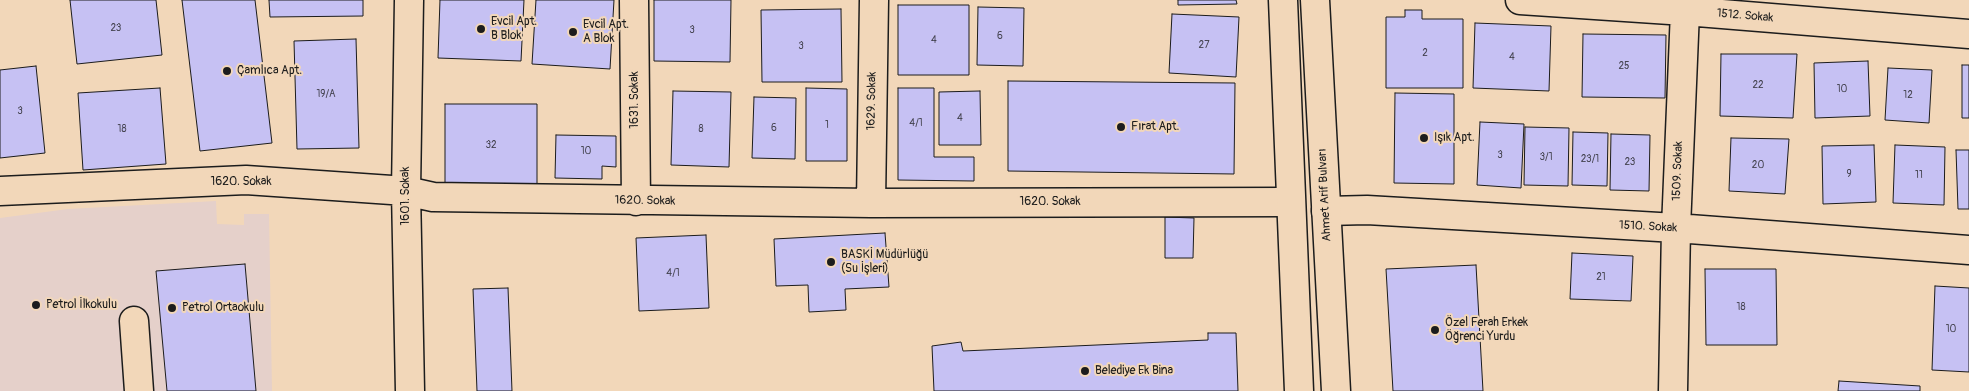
<!DOCTYPE html>
<html>
<head>
<meta charset="utf-8">
<style>
  body { margin:0 }
  canvas { display:block; background:#f2d7b9 }
</style>
</head>
<body>
<canvas width="1969" height="391"></canvas>
<script>
const c = document.querySelector('canvas').getContext('2d');
c.lineJoin = 'round';
function fillPath(path, color) { c.fillStyle = color; c.fill(path, 'evenodd'); }
const shape = rows => new Path2D(rows.map(r => 'M' + r).join(''));
function stroke(path, color, width, dash) { c.strokeStyle = color; c.lineWidth = width; c.lineCap = dash ? 'butt' : 'round'; c.setLineDash(dash || []); c.stroke(path); }
function write(font, color, halo, rows, align = 'center') {
  c.font = font + ' Pangolin,sans-serif'; c.lineWidth = 4; c.setLineDash([]); c.textBaseline = 'middle'; c.strokeStyle = halo; c.fillStyle = color; for (const [text, x, y, turn = 0] of rows) {
    c.save(); c.translate(x, y); c.rotate((+turn || 0) * Math.PI / 180); c.textAlign = isNaN(turn) ? turn : align; if (halo) c.strokeText(text, 0, 0); c.fillText(text, 0, 0); c.restore();
  }
}
const built = shape([
  [216,201,217,224,244,225,244,214,269,214,272,391,0,391,0,218,68,209]
]);
const building = shape([
  [70,0,156,0,162,55,77,64,70,0],
  [182,0,255,0,272,143,200,151,182,0],
  [269,0,363,0,363,16,270,17,269,0],
  [440,0,524,0,521,61,438,58,440,0],
  [536,0,614,0,610,69,532,64,536,0],
  [654,0,731,0,730,62,654,61,654,0],
  [1178,0,1236,0,1237,4,1178,5,1178,0],
  [898,5,969,5,969,75,898,75,898,5],
  [978,7,1024,8,1023,66,977,65,978,7],
  [841,9,842,82,762,82,761,10,841,9],
  [1405,10,1422,10,1422,19,1463,19,1463,88,1386,88,1386,17,1405,17,1405,10],
  [1172,14,1239,17,1236,77,1169,73,1172,14],
  [1475,23,1551,26,1549,91,1473,88,1475,23],
  [1583,34,1666,35,1665,98,1582,97,1583,34],
  [356,39,359,148,297,149,294,41,356,39],
  [1721,54,1797,54,1793,118,1720,116,1721,54],
  [1868,61,1870,116,1815,118,1814,63,1868,61],
  [1962,65,1969,65,1969,118,1962,118,1962,65],
  [36,66,45,153,0,158,0,70,36,66],
  [1888,68,1932,70,1929,123,1885,120,1888,68],
  [1008,81,1235,83,1234,174,1008,171,1008,81],
  [160,88,166,164,83,170,78,93,160,88],
  [806,88,847,89,847,161,806,161,806,88],
  [898,88,934,88,934,157,974,157,974,181,898,180,898,88],
  [673,91,731,92,729,167,671,165,673,91],
  [980,91,981,145,939,145,939,92,980,91],
  [1395,93,1454,94,1454,184,1394,183,1395,93],
  [754,97,796,98,795,159,752,158,754,97],
  [445,104,537,104,537,186,445,185,445,104],
  [1480,122,1524,124,1521,188,1477,185,1480,122],
  [1525,127,1569,128,1568,186,1524,185,1525,127],
  [1573,132,1608,133,1607,186,1572,185,1573,132],
  [1611,134,1650,135,1649,191,1610,190,1611,134],
  [556,135,616,136,616,167,602,166,602,179,555,178,556,135],
  [1731,138,1789,139,1785,194,1729,191,1731,138],
  [1874,145,1876,202,1823,204,1822,146,1874,145],
  [1895,145,1945,147,1944,205,1893,203,1895,145],
  [1956,150,1969,150,1969,209,1958,209,1956,150],
  [1165,217,1194,218,1193,258,1165,258,1165,217],
  [885,233,889,287,845,289,846,310,809,312,808,285,776,286,774,239,885,233],
  [706,235,709,308,639,311,636,238,706,235],
  [1572,253,1633,256,1631,301,1570,299,1572,253],
  [245,264,256,391,167,391,156,271,245,264],
  [1476,265,1483,391,1393,391,1386,269,1476,265],
  [1705,269,1776,269,1777,345,1706,345,1705,269],
  [1935,286,1969,288,1969,372,1932,370,1935,286],
  [508,288,512,391,477,391,473,289,508,288],
  [1208,333,1236,333,1238,391,934,391,932,346,961,342,963,351,1208,340,1208,333],
  [1839,381,1920,386,1920,391,1838,391,1839,381]
]);
const minor = shape([
  [409,0,406,191,410,391],
  [634,0,636,201],
  [1520,0,1685,11,1969,34],
  [0,191,246,180,406,191,433,197,871,203,1290,202],
  [871,203,874,0],
  [1326,211,1367,210,1676,228,1969,250],
  [134,321,139,391],
  [1673,391,1676,228,1685,11]
]);
const major = shape([
  [1283,0,1299,391],
  [1315,0,1336,391]
]);
const markers = [
  [481,29,5,"#1c1c1c"],
  [573,32,5,"#1c1c1c"],
  [227,71,5,"#1c1c1c"],
  [1121,127,5,"#1c1c1c"],
  [1424,138,5,"#1c1c1c"],
  [831,262,5,"#1c1c1c"],
  [36,305,5,"#1c1c1c"],
  [172,308,5,"#1c1c1c"],
  [1435,330,5,"#1c1c1c"],
  [1085,371,5,"#1c1c1c"]
];
const numberNames = [
  ["23",116,28],
  ["3",692,30],
  ["6",1000,36],
  ["4",934,40],
  ["27",1204,45],
  ["3",801,46],
  ["2",1425,53],
  ["4",1512,57],
  ["25",1624,66],
  ["22",1758,85],
  ["10",1842,89],
  ["19/A",326,94],
  ["12",1908,95],
  ["3",20,111],
  ["4",960,118],
  ["4/1",916,123],
  ["1",827,125],
  ["6",774,128],
  ["18",122,129],
  ["8",701,129],
  ["32",491,145],
  ["10",586,151],
  ["3",1500,155],
  ["3/1",1546,157],
  ["23/1",1590,159],
  ["23",1630,162],
  ["20",1758,165],
  ["9",1849,174],
  ["11",1919,175],
  ["4/1",673,273],
  ["21",1601,277],
  ["18",1741,307],
  ["10",1951,329]
];
const streetNames = [
  ["1512. Sokak",1745,16,5],
  ["1631. Sokak",635,100,-90],
  ["1629. Sokak",872,101,-89],
  ["1509. Sokak",1678,171,-88],
  ["1620. Sokak",241,182],
  ["Ahmet Arif Bulvarı",1325,195,-93],
  ["1601. Sokak",406,196,-90],
  ["1620. Sokak",645,201,1],
  ["1620. Sokak",1050,202],
  ["1510. Sokak",1648,227,3]
];
const poiNames = [
  ["Evcil Apt.",491,22],
  ["B Blok",491,36],
  ["Evcil Apt.",583,25],
  ["A Blok",583,39],
  ["Çamlıca Apt.",237,71],
  ["Fırat Apt.",1131,127],
  ["Işık Apt.",1434,138],
  ["BASKİ Müdürlüğü",841,255],
  ["(Su İşleri)",841,269],
  ["Petrol İlkokulu",46,305],
  ["Petrol Ortaokulu",182,308],
  ["Özel Ferah Erkek",1445,323],
  ["Öğrenci Yurdu",1445,337],
  ["Belediye Ek Bina",1095,371]
];
fillPath(built, '#e5d0ca');
fillPath(building, '#c6c1f3');
stroke(building, '#1c1c1c', 1);
stroke(minor, '#1c1c1c', 31);
stroke(major, '#1c1c1c', 31);
stroke(minor, '#f2d7b9', 28);
stroke(major, '#f2d7b9', 28);
for (const [x, y, r, color] of markers) { const dot = new Path2D(); dot.arc(x, y, r, 0, 2 * Math.PI); c.fillStyle = color; c.fill(dot); stroke(dot, '#f2d7b9', 2); }
write('10px', '#464552', null, numberNames);
write('12px', '#1c1c1c', '#f2d7b9', streetNames);
write('12px', '#1c1c1c', '#f2d7b9', poiNames, 'left');
</script>
</body>
</html>
